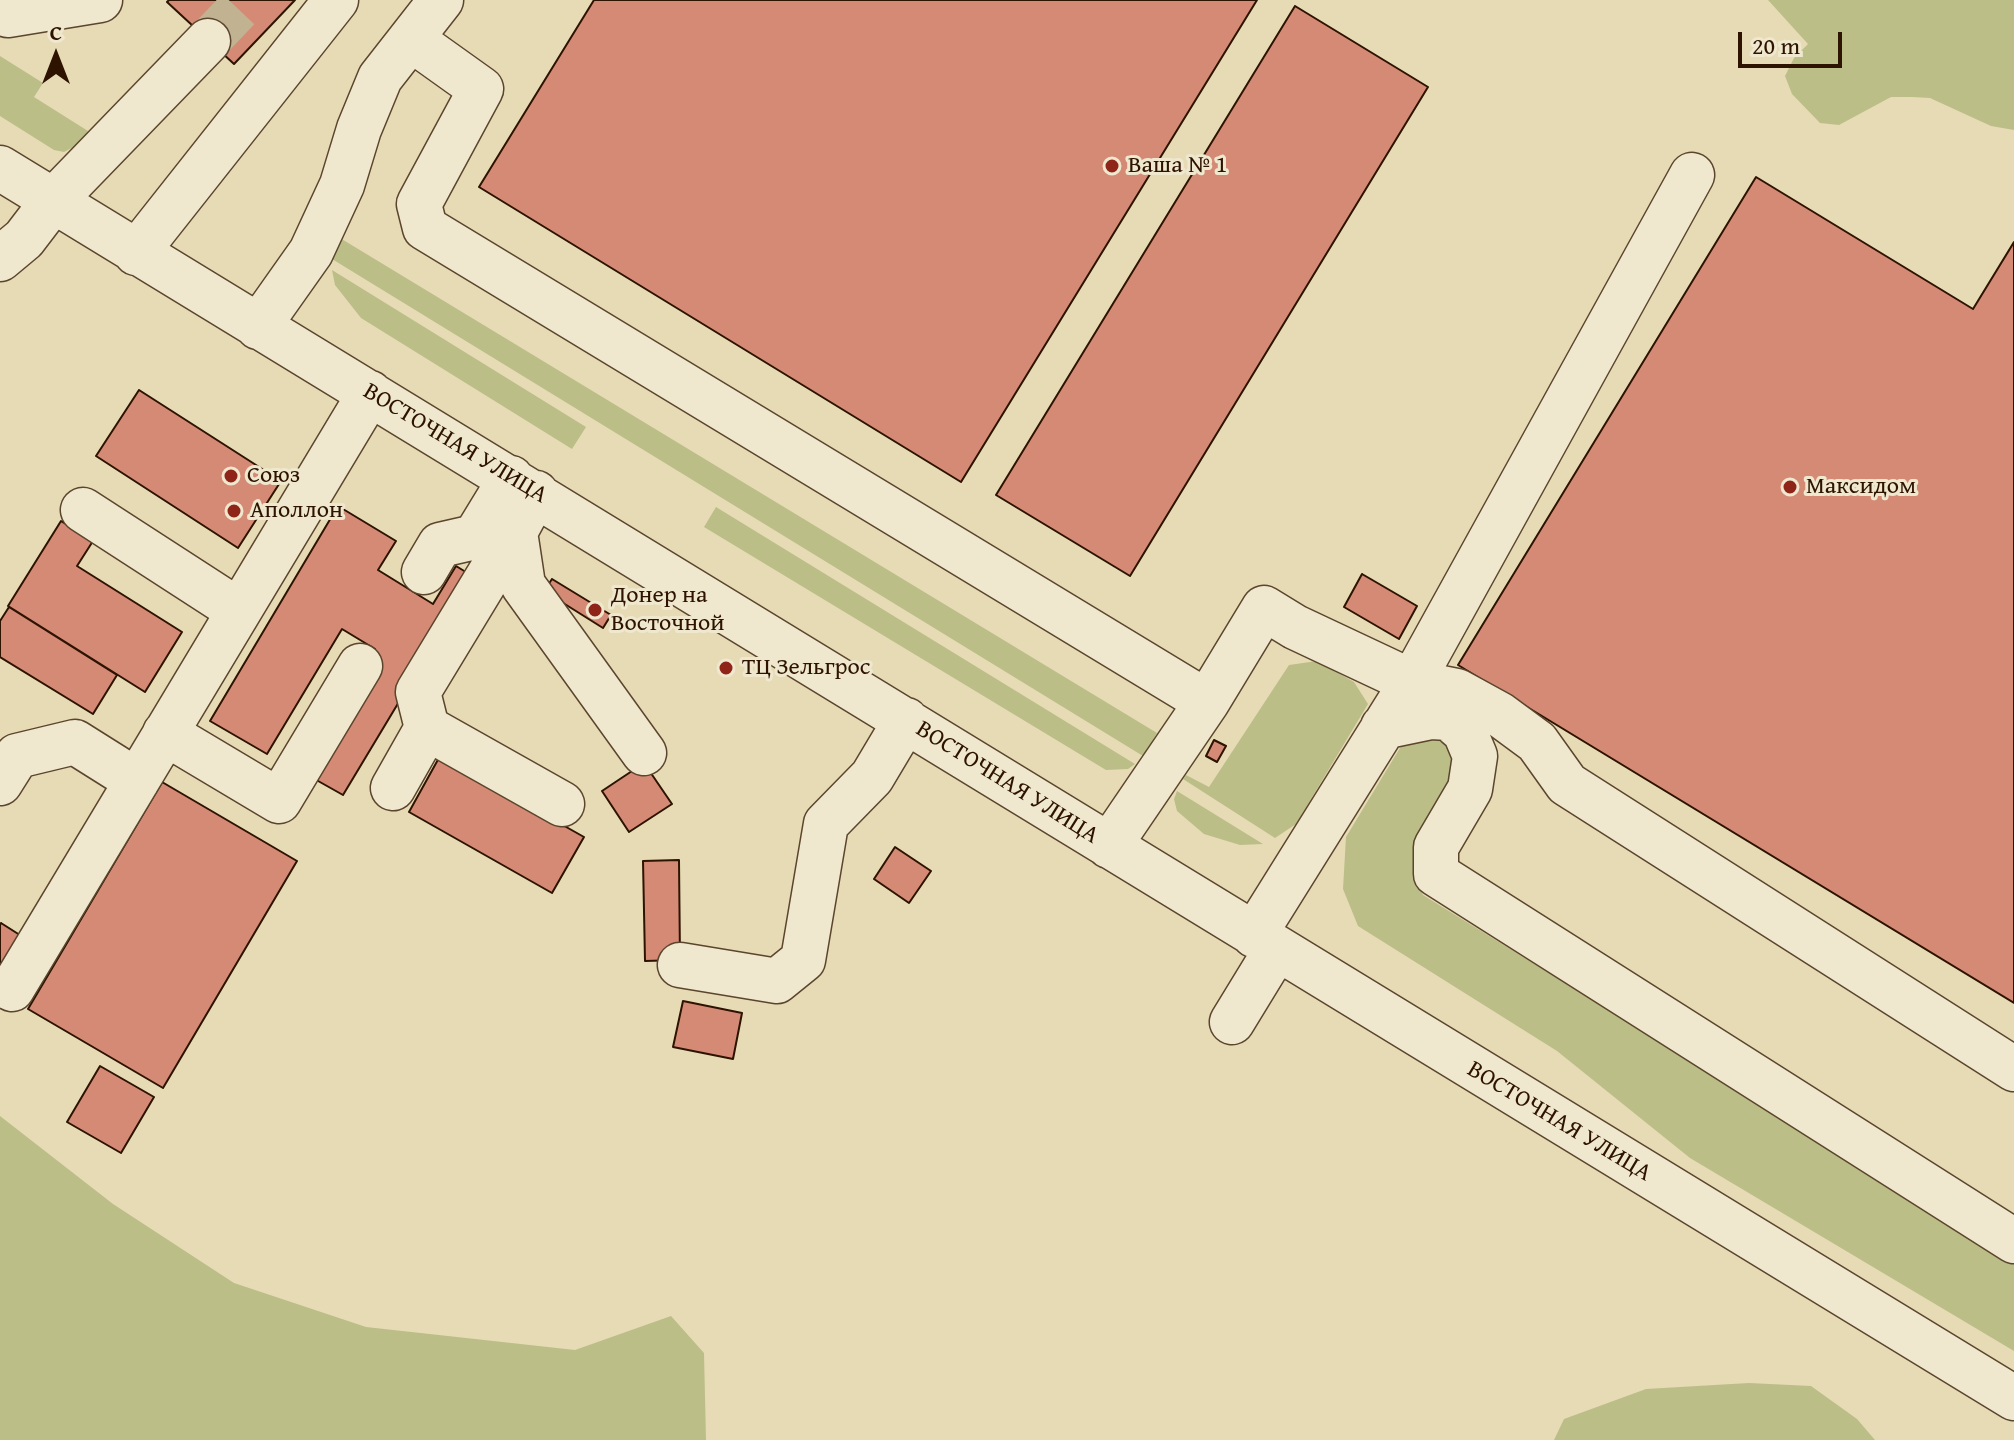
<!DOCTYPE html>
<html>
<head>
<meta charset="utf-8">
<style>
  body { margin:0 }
  #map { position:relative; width:2014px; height:1440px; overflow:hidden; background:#e6dbb5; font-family:"Gentium Book Plus",serif }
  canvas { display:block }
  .north { position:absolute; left:16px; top:16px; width:80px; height:80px; -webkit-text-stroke:6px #efe8cf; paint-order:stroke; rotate:0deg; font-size:22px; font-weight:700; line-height:32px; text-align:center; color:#2d1300 }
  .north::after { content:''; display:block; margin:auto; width:28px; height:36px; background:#2d1300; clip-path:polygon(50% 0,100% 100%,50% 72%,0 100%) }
  .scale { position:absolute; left:1738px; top:32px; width:104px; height:36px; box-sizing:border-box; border:4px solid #2d1300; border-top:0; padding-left:10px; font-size:24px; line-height:28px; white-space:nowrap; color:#2d1300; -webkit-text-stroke:6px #efe8cf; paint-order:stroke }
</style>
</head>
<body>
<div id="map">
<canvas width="2014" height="1440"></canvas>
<div class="north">С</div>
<div class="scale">20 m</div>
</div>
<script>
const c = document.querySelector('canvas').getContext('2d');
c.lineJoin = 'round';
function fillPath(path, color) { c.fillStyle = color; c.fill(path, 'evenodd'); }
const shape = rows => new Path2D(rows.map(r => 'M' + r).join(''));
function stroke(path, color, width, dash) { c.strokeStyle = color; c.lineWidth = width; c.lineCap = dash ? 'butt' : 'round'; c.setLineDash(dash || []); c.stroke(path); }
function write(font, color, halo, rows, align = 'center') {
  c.font = font + ' "Gentium Book Plus",serif'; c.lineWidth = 6; c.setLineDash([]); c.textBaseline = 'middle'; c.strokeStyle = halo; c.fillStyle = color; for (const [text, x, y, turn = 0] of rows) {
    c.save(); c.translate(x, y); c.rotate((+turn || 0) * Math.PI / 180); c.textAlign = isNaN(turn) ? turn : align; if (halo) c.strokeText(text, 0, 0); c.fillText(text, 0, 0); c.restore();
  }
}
const green = shape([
  [1768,0,2014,0,2014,130,1991,126,1930,98,1912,97,1891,97,1839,125,1820,123,1792,94,1785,76,1794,58,1808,44],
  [0,56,43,83,34,97,88,131,81,143,64,152,54,150,0,116],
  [340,238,1157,733,1143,756,332,259],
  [332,270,586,427,572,449,361,318,335,285],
  [716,507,1135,764,1128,769,1106,770,704,527],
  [1317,661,1354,682,1368,704,1296,824,1275,838,1183,779,1186,775,1209,787,1289,665],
  [1419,736,1442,738,1459,758,1415,875,1423,895,2014,1261,2014,1351,1690,1158,1557,1051,1358,926,1343,889,1346,837,1403,743],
  [1177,791,1263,844,1240,845,1204,834,1177,811,1174,799],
  [0,1116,113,1204,234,1283,366,1327,575,1350,671,1316,704,1353,706,1440,0,1440],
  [1749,1383,1811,1386,1857,1419,1875,1440,1554,1440,1564,1419,1646,1389]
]);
const building = shape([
  [169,0,295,0,234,64,167,2,169,0],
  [594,0,1257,0,961,482,479,187,594,0],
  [1295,6,1428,87,1130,576,996,495,1295,6],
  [1756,177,1973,309,2014,242,2014,1003,1458,665,1756,177],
  [139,390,281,481,238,548,96,456,139,390],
  [338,506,396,541,378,570,433,604,456,566,474,577,343,795,311,777,376,669,375,649,342,629,267,754,210,721,338,506],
  [61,521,93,541,77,566,182,632,145,692,8,606,61,521],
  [1362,574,1417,606,1399,639,1344,607,1362,574],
  [552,579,611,615,603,628,544,591,552,579],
  [9,607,117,675,93,714,0,657,0,621,9,607],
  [1214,740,1226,746,1217,762,1206,756,1214,740],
  [440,756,584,837,552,893,409,812,440,756],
  [644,763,672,804,629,832,602,791,644,763],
  [162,782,297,861,163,1088,28,1009,162,782],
  [895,847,931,871,909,903,874,879,895,847],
  [679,860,680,960,645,961,643,861,679,860],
  [1,923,23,937,0,974,0,925,1,923],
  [683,1001,742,1013,733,1059,673,1047,683,1001],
  [100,1066,154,1097,121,1153,67,1122,100,1066]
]);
const minorTunnel = shape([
  [208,41,247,0]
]);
const minor = shape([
  [0,9,8,15,100,0],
  [411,39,481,89,419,204,425,228,1207,702,1264,608,1295,627,1412,682,1457,691,1499,714,1537,742,1567,784,2014,1069],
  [0,168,2014,1398],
  [136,253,336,0],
  [0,259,24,239,53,201,208,41],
  [258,327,311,252,342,185,359,129,380,78,441,0],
  [536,493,515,532,523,585,644,753],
  [83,510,239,611],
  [424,572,440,545,475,537,511,478],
  [1383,727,1431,717,1449,718,1465,732,1475,756,1470,789,1436,847,1436,874,2014,1241],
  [427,728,562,804],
  [165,733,279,801,360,666],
  [0,783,17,756,75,742,137,781],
  [393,788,427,728,418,692,515,532],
  [1109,846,1207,702],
  [1254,935,1412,682,1692,175],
  [680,965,777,981,803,960,826,824,872,777,906,720],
  [12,989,370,393],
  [1232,1022,1276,950]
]);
const markers = [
  [1112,166,8,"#8f2418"],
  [231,476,8,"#8f2418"],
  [1790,487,8,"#8f2418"],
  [234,511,8,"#8f2418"],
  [595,610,8,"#8f2418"],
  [726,668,8,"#8f2418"]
];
const poiNames = [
  ["Ваша № 1",1128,166],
  ["Союз",247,476],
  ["Максидом",1806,487],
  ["Аполлон",250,511],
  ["Донер на",611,596],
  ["Восточной",611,624],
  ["ТЦ Зельгрос",742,668]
];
const streetNames = [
  ["ВОСТОЧНАЯ УЛИЦА",455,444,31],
  ["ВОСТОЧНАЯ УЛИЦА",1007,783,32],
  ["ВОСТОЧНАЯ УЛИЦА",1559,1122,31]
];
fillPath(green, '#bcbe88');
fillPath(building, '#d58a75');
stroke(building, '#2d1300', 2);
stroke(minorTunnel, '#c1b391', 44, [44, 22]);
stroke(minor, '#5b452d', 47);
stroke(minor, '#efe8cf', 44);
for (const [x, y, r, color] of markers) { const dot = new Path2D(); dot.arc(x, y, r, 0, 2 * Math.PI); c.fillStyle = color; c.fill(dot); stroke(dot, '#efe8cf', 3); }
write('24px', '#2d1300', '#efe8cf', poiNames, 'left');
write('24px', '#2d1300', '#efe8cf', streetNames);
</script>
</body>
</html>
